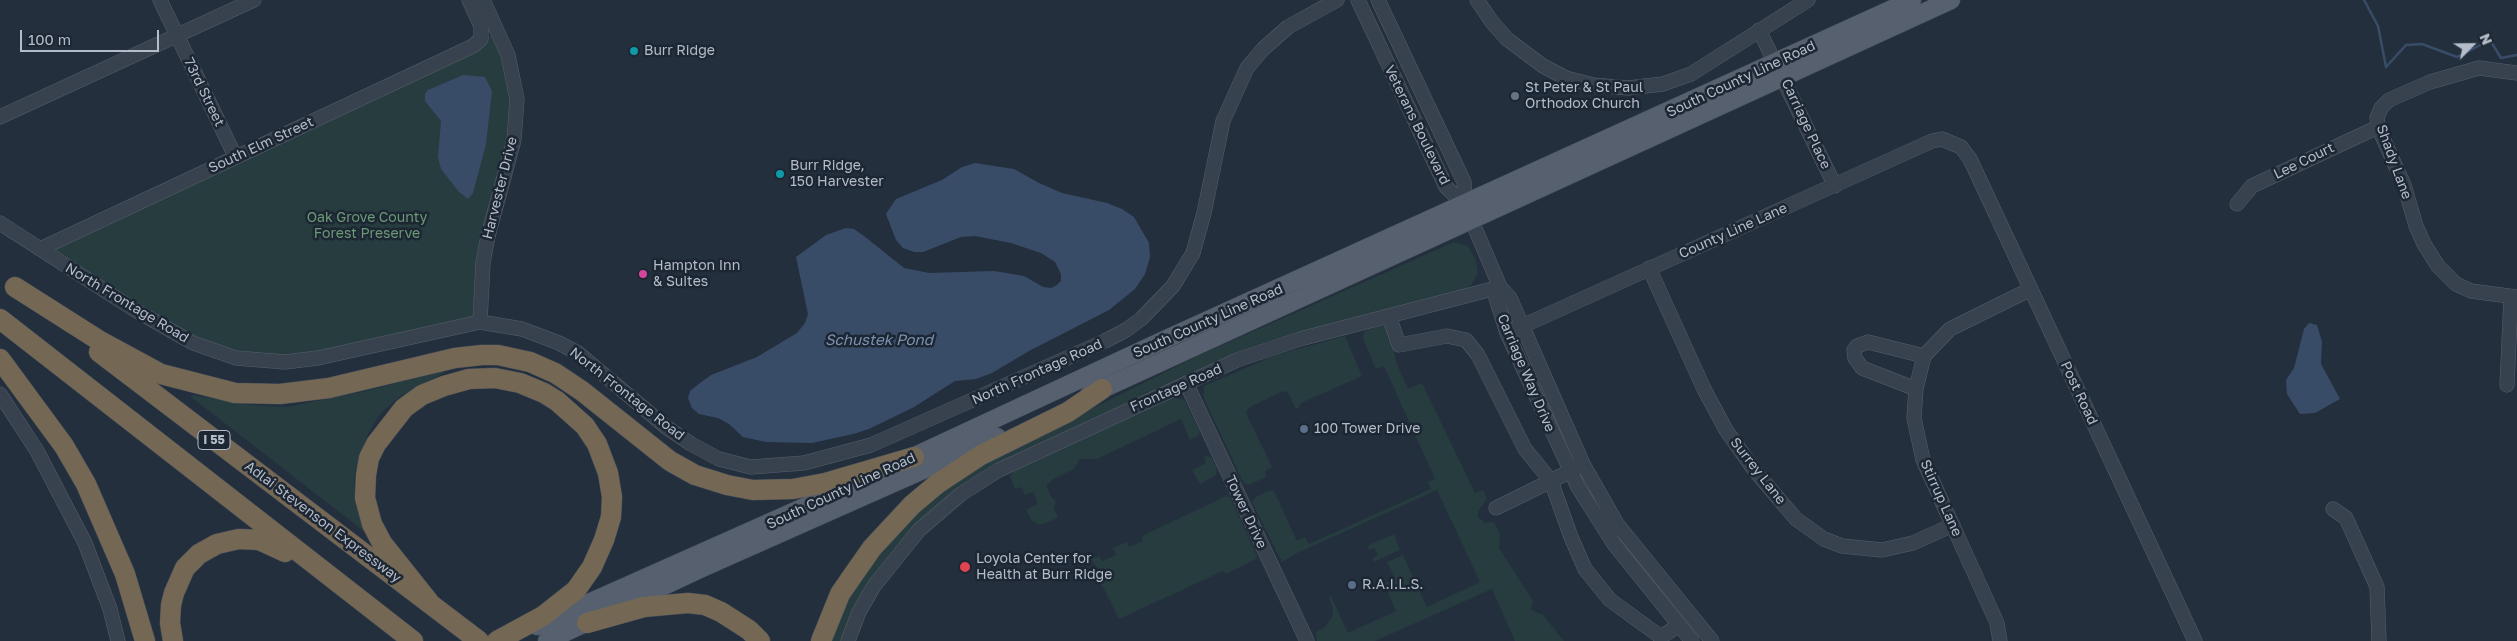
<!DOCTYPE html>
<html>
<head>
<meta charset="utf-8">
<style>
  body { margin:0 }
  #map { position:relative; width:2517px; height:641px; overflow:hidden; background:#242f3e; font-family:"Golos Text",sans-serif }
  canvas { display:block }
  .north { position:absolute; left:2447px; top:20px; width:50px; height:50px; -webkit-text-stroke:4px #1d2633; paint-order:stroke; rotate:67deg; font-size:14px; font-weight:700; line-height:20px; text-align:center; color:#b4bcc9 }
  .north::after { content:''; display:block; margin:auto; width:18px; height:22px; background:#b4bcc9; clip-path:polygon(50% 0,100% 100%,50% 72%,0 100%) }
  .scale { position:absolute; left:20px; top:30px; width:139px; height:22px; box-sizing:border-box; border:2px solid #b4bcc9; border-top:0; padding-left:6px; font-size:15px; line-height:18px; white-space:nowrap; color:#b4bcc9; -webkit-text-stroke:4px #1d2633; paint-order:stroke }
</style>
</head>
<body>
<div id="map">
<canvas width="2517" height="641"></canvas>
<div class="north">N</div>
<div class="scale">100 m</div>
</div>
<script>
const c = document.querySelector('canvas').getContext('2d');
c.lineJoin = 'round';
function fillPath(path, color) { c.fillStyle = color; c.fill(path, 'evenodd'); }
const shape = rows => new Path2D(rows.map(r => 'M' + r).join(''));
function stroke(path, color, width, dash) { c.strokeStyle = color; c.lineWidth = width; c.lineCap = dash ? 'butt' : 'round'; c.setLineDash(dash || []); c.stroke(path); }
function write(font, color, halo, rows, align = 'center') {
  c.font = font + ' "Golos Text",sans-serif'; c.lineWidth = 5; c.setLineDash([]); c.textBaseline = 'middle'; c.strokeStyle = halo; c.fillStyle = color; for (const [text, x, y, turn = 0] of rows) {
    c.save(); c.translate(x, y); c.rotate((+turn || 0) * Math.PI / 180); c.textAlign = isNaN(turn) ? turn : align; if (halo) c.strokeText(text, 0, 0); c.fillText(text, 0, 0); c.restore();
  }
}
const green = shape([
  [498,32,517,99,494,210,480,322,285,362,193,343,40,249],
  [1454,242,1468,246,1476,260,1478,273,1472,284,1465,289,1266,342,1096,417,986,470,926,515,893,550,878,570,852,615,844,641,832,641,841,613,869,567,932,495,984,462,1198,356],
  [1384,325,1388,329,1398,367,1408,389,1422,383,1475,493,1483,490,1487,499,1478,511,1478,517,1485,523,1494,522,1500,534,1499,548,1533,601,1531,610,1543,615,1564,641,1515,641,1492,589,1375,641,1317,641,1316,632,1325,627,1332,617,1333,610,1329,596,1331,596,1348,633,1396,611,1384,583,1395,578,1387,562,1403,555,1427,607,1480,582,1437,490,1295,554,1282,562,1252,502,1256,497,1271,490,1275,493,1297,541,1305,537,1309,544,1431,489,1428,482,1435,479,1384,366,1376,369,1363,339,1364,332,1369,329],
  [1345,336,1362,376,1301,403,1299,408,1296,409,1288,393,1283,391,1248,408,1246,413,1272,467,1265,471,1266,477,1249,485,1244,484,1204,399,1204,386,1276,355],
  [441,371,444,373,399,397,380,414,368,434,355,471,354,485,365,532,191,397,192,395,252,405,287,407,366,391],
  [1173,396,1185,401,1200,432,1198,436,1190,440,1181,419,1097,459,1080,459,1074,469,1053,479,1046,486,1052,498,1056,501,1054,508,1058,518,1040,525,1032,521,1026,510,1038,504,1033,492,1025,495,1021,487,1015,489,1010,476,1016,468],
  [1206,456,1212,458,1217,469,1216,475,1200,484,1192,470,1206,463,1204,457],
  [1226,496,1230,497,1257,556,1256,559,1226,574,1223,571,1119,619,1101,583,1100,572,1091,559,1099,556,1102,561,1116,555,1113,548,1127,542,1129,547,1143,541,1142,536],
  [1394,534,1400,550,1374,562,1373,558,1378,555,1374,548,1369,550,1367,546]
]);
const water = shape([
  [463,75,485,77,492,91,486,144,473,193,468,199,459,192,441,169,438,157,441,121,425,101,425,94,428,90],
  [975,163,1014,169,1039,183,1062,193,1107,203,1122,209,1134,217,1149,243,1150,257,1145,274,1135,289,1109,310,1029,351,992,373,976,379,955,381,914,407,869,429,853,434,812,443,766,442,743,437,729,424,718,418,699,414,692,408,688,398,690,391,700,383,711,375,757,357,797,333,805,323,808,314,796,257,826,235,846,228,854,229,864,236,904,268,929,273,994,271,1024,276,1043,287,1051,288,1057,285,1061,281,1061,274,1055,262,1041,253,1011,243,975,236,961,237,923,252,914,252,903,248,896,240,886,214,896,199,942,180,962,167],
  [2309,323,2317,325,2322,342,2321,364,2340,399,2315,413,2300,414,2287,394,2286,380,2294,368,2304,329]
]);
const stream = shape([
  [2364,0,2378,26,2386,67,2406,45,2422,44,2457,57,2490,40,2501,58,2517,55]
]);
const minor = shape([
  [160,0,235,156],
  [1358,0,1446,187,1465,205],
  [1378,0,1464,182,1465,205,1500,287,1510,298,1583,464,1617,524,1712,641],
  [1477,0,1492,22,1507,39,1543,66,1566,78,1593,85,1628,88,1663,84,1691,74,1808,0],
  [1759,30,1835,186],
  [2517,73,2479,68,2430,82,2389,100,2381,108,2377,118,2378,127,2404,185,2416,226,2424,244,2438,266,2456,284,2471,291,2517,297],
  [0,117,254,0],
  [2237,204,2252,186,2378,127],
  [0,223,135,310,193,343,236,358,285,362,318,358,480,322,522,329,559,343,578,353,666,427,691,444,719,459,751,467,804,463,871,445,1105,341,1126,330,1141,319,1173,286,1193,253,1204,213,1223,121,1247,68,1263,49,1288,27,1337,0],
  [40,249,473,46,481,39,481,26,469,0],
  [1649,268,1704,389,1726,430,1755,471,1796,519,1824,539,1842,546,1882,550,1913,543,1953,525],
  [1500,287,1496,298,1507,333,1578,487,1614,544,1692,641],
  [1389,316,1399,345,1447,336,1466,340,1478,355,1525,449,1551,481,1578,467],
  [480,322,483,263,488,236,514,140,517,99,508,55,483,0],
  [1507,333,1932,141,1942,139,1961,147,1970,159,2195,641],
  [1186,383,1307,641],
  [2507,385,2511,297],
  [1916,389,1862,368,1855,358,1854,350,1857,346,1868,342,1924,356],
  [0,394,37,451,85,543,110,609,118,641],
  [1496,508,1551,481,1571,537,1585,569,1610,600,1661,637,1679,625],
  [2333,509,2346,518,2377,587,2379,641],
  [848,641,859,612,874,586,919,530,961,494,999,470,1237,360,1300,339,1500,287],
  [2000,641,1997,623,1923,460,1914,418,1916,389,1924,356,1950,329,2031,289]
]);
const major = shape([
  [1089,395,1951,0],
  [902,462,1162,341,1912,0],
  [537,626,874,476],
  [547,641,702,568,997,437]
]);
const highway = shape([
  [15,287,100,341,161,374,235,393,280,394,329,388,455,358,482,355,498,355,530,362,555,373,582,391,670,461,695,475,727,485,753,490,793,489,825,483,914,457],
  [0,319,413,641],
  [99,352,479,641],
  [0,359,64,446,86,484,125,574,145,641],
  [429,602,382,543,372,524,365,498,366,475,369,458,376,444,404,408,422,395,444,386,469,379,495,378,520,383,544,393,557,401,585,426,597,444,608,473,612,497,611,517,604,540,592,567,576,590,543,616,497,641],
  [587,623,644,607,688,603,705,605,721,612,749,630,760,641],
  [173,641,170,623,171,605,174,593,185,568,199,554,217,544,239,539,259,540,285,552],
  [821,641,840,594,851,578,872,548,912,505,937,484,981,455,1068,412,1102,389]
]);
const markers = [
  [634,51,5,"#0f9aa8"],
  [1515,96,5,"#6b7280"],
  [780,174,5,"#0f9aa8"],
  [643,274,5,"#d1479c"],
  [1304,429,5,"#5c6f8a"],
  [965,567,6,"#e0444e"],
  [1352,585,5,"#5c6f8a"]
];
const shields = [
  [214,440,32]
];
const shieldNames = [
  ["I 55",214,440]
];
const poiNames = [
  ["Burr Ridge",644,51],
  ["St Peter & St Paul",1525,88],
  ["Orthodox Church",1525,104],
  ["Burr Ridge,",790,166],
  ["150 Harvester",790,182],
  ["Hampton Inn",653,266],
  ["& Suites",653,282],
  ["100 Tower Drive",1314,429],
  ["Loyola Center for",976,559],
  ["Health at Burr Ridge",976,575],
  ["R.A.I.L.S.",1362,585]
];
const streetNames = [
  ["South County Line Road",1741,79,-25],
  ["73rd Street",204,92,64],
  ["Carriage Place",1806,124,65],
  ["Veterans Boulevard",1417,125,64],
  ["South Elm Street",261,145,-25],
  ["Lee Court",2304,161,-26],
  ["Shady Lane",2394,162,70],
  ["Harvester Drive",500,188,-76],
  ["County Line Lane",1733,231,-24],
  ["North Frontage Road",127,303,31],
  ["South County Line Road",1208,321,-24],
  ["North Frontage Road",1037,372,-24],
  ["Carriage Way Drive",1526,373,67],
  ["Frontage Road",1176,388,-24],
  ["Post Road",2079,393,65],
  ["North Frontage Road",627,394,38],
  ["Surrey Lane",1758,471,52],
  ["South County Line Road",841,491,-25],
  ["Stirrup Lane",1941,498,66],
  ["Tower Drive",1246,512,65],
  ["Adlai Stevenson Expressway",323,522,37]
];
const parkNames = [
  ["Oak Grove County",367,218],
  ["Forest Preserve",367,234]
];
const waterNames = [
  ["Schustek Pond",879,340]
];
fillPath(green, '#263c3f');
fillPath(water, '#394c67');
stroke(stream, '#394c67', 2.5);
stroke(minor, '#565f6c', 15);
stroke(major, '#414a57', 19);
stroke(highway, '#434c59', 21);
stroke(minor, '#38414e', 14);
stroke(major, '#56606e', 18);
stroke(highway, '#746855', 20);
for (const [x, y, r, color] of markers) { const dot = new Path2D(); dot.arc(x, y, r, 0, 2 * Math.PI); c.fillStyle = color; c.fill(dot); stroke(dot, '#1d2633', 2); }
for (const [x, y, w] of shields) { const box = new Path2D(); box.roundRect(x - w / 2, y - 9.5, w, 19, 4); c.fillStyle = '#1d2633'; c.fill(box); stroke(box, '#b4bcc9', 1); }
write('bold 12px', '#b4bcc9', null, shieldNames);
write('14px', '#b4bcc9', '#1d2633', poiNames, 'left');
write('14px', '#b4bcc9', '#1d2633', streetNames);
write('14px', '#6b9a76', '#1d2633', parkNames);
write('italic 15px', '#7c92b1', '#1d2633', waterNames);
</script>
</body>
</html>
